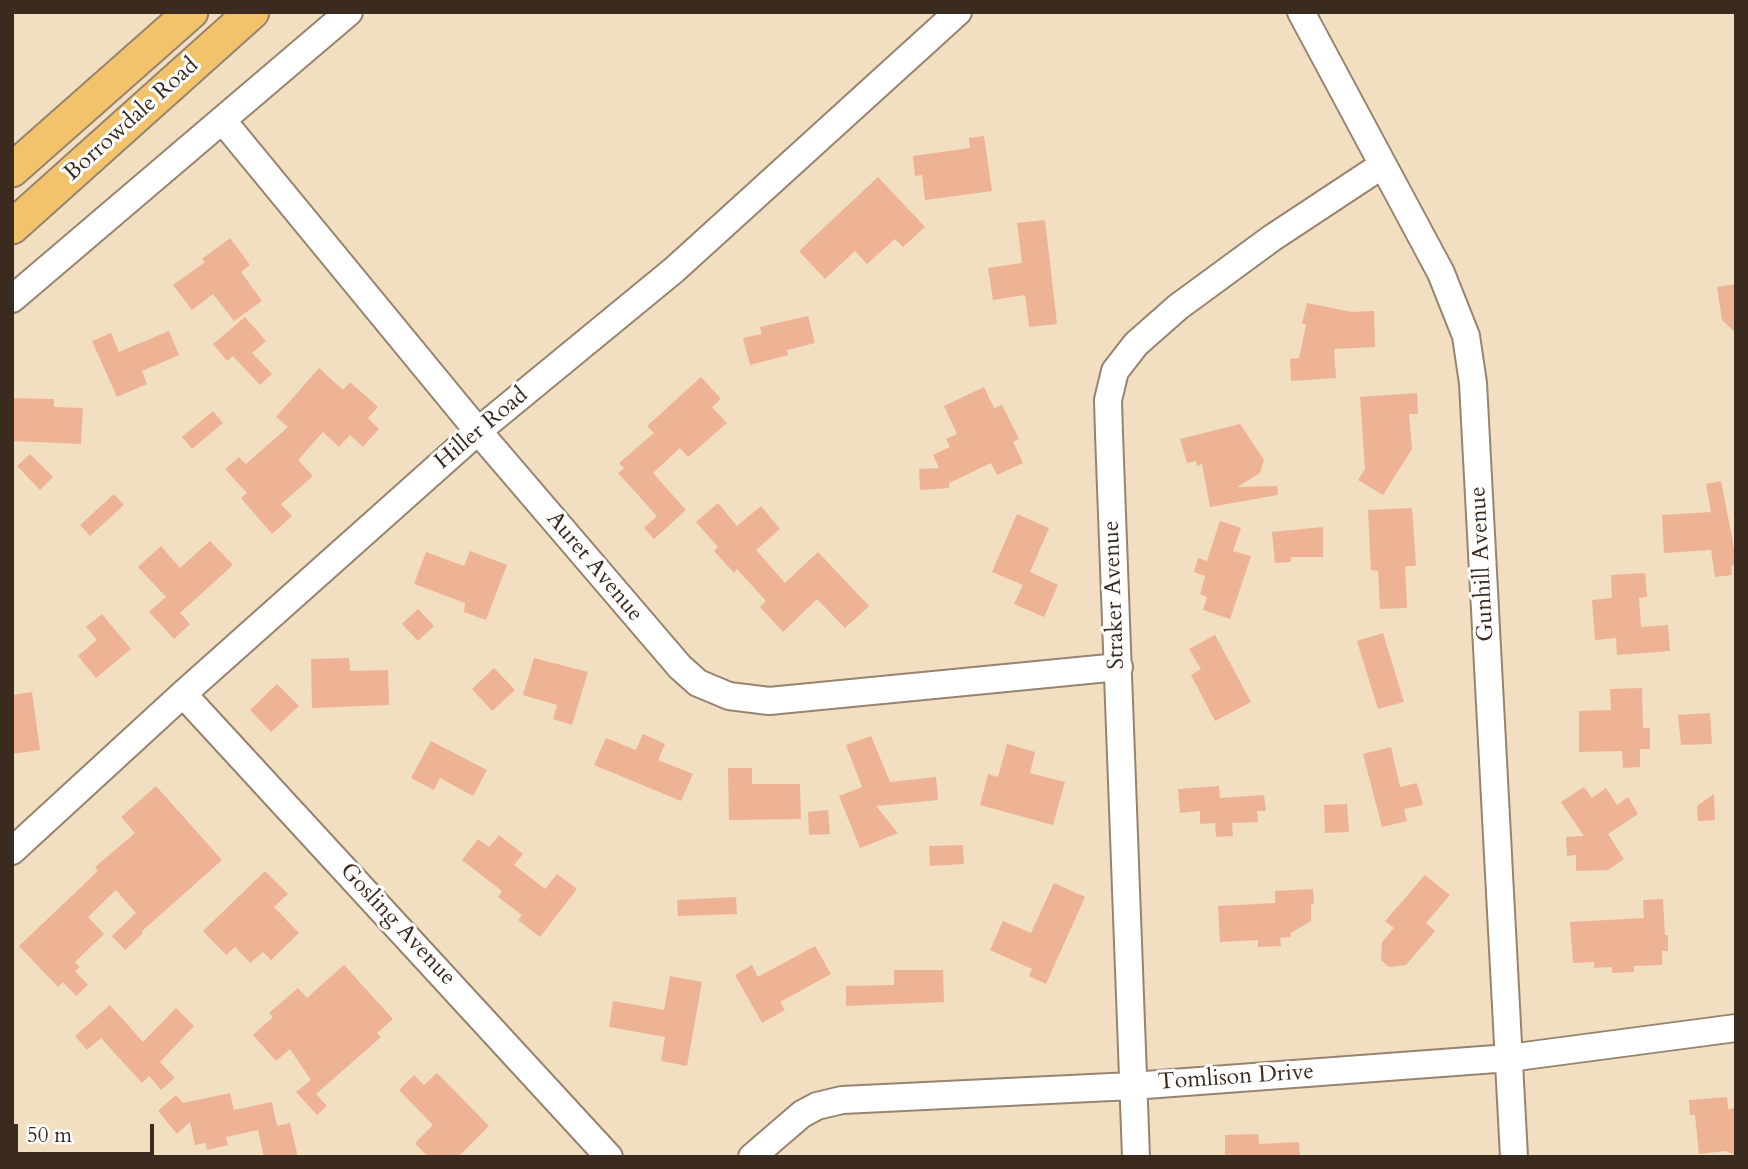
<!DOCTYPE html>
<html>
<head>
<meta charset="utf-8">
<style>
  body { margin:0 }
  #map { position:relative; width:1748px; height:1169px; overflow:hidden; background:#f2dec1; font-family:Cardo,serif }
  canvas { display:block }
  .frame { position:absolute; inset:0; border:14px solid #3b2a1e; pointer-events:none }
  .scale { position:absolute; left:14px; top:1124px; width:140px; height:32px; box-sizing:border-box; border:4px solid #3b2a1e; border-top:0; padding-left:9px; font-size:21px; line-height:24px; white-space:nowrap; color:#3b2a1e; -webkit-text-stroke:5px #fff; paint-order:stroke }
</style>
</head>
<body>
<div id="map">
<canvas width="1748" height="1169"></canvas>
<div class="frame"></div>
<div class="scale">50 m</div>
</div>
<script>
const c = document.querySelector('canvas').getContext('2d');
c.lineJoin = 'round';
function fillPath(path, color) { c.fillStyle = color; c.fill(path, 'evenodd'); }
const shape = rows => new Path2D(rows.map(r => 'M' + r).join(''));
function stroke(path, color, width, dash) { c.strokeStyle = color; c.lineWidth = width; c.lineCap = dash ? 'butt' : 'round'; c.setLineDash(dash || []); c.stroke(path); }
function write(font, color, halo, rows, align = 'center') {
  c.font = font + ' Cardo,serif'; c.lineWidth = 6; c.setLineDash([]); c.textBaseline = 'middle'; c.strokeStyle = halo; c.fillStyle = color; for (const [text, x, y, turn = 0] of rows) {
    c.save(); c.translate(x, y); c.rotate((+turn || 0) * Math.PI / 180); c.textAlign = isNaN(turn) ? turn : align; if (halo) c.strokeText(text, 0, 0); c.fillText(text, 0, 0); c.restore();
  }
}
const building = shape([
  [984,136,992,191,925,200,922,175,915,176,913,156,970,148,969,138],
  [878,177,925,227,903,247,895,239,867,264,855,251,825,279,799,251],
  [1045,220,1057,324,1029,327,1025,295,993,300,988,268,1022,263,1017,223],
  [230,238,250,265,241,272,262,301,234,321,213,294,192,310,173,285,205,262,202,259],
  [1736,284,1736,333,1722,320,1717,287],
  [1307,303,1352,312,1374,311,1375,347,1334,349,1336,378,1291,381,1290,359,1299,358,1306,325,1302,323],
  [808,316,815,343,787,350,788,355,750,365,743,338,762,334,760,327],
  [245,317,266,341,252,353,272,374,260,385,233,356,227,361,213,344],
  [169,331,179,355,142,371,147,384,117,397,92,341,111,333,119,352],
  [319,368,343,390,350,382,378,407,368,418,379,429,363,447,350,435,339,447,323,432,298,460,313,476,281,504,292,516,272,534,241,498,247,493,225,469,239,457,246,464,288,427,276,417],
  [701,377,721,399,712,407,727,423,688,457,680,448,653,473,686,510,654,539,644,528,657,516,618,473,624,468,619,463,654,433,647,426],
  [984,387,994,408,1002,405,1019,439,1013,442,1023,463,997,475,991,463,949,483,949,488,920,490,919,469,939,468,933,455,950,447,946,439,957,434,944,406],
  [1417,393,1418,414,1409,414,1412,449,1383,495,1358,480,1365,469,1360,397],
  [12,398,54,399,54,407,83,408,81,444,12,441],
  [213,411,223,423,192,449,182,437],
  [1240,424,1264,460,1260,473,1237,487,1277,486,1278,495,1210,507,1202,464,1197,466,1196,461,1187,463,1180,439],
  [30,454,53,477,40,490,17,466],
  [1721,481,1732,537,1736,565,1731,566,1732,575,1715,577,1711,550,1664,553,1662,515,1711,512,1706,484],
  [114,494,124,505,90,536,80,525],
  [718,503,737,526,761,506,780,529,756,550,785,583,818,552,869,606,845,628,817,599,783,632,760,607,766,601,737,569,734,573,714,551,718,547,696,522],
  [1412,508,1416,566,1405,566,1407,608,1380,609,1378,571,1371,570,1368,510],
  [1017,514,1049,528,1030,572,1058,585,1044,617,1014,604,1023,585,992,572],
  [1220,521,1241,528,1233,551,1251,556,1230,619,1203,610,1207,597,1200,594,1205,576,1194,572,1198,558,1207,561],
  [1323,527,1323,557,1291,557,1291,562,1275,563,1272,532],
  [210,541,233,565,180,613,190,624,174,639,149,612,166,597,138,567,161,546,180,568],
  [470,551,507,565,486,620,464,612,465,603,414,584,426,552,464,566],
  [1645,573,1647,597,1639,598,1641,627,1668,625,1670,651,1617,655,1616,638,1595,640,1592,600,1612,598,1611,575],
  [418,609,434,626,418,641,402,624],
  [102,614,131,649,96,678,78,656,97,640,86,627],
  [1383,633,1404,702,1378,709,1357,641],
  [1215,635,1251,702,1215,721,1191,675,1201,669,1189,649],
  [349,658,350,671,388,670,389,705,312,708,311,659],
  [534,658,588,672,572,725,553,719,557,705,523,695],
  [494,668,515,690,492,711,472,689],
  [277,684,299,706,271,732,250,710],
  [1642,688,1643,728,1650,728,1650,749,1640,749,1640,767,1623,768,1622,751,1579,752,1579,711,1611,710,1610,689],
  [32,692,40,750,12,754,12,695],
  [1710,713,1712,744,1681,745,1678,715],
  [643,734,665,744,658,760,693,774,681,801,594,765,606,738,636,750],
  [871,736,890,782,936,777,938,800,876,806,898,833,860,848,839,796,862,787,846,745],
  [431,741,487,770,473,796,440,778,434,790,411,778],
  [1007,744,1035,752,1030,773,1065,782,1053,825,980,805,988,774,998,777],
  [1391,747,1400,787,1417,783,1423,805,1404,809,1407,821,1382,827,1363,754],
  [728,768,752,768,752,784,800,784,801,819,729,820],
  [156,786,222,860,141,932,143,933,125,950,112,936,136,913,116,890,88,917,104,934,75,962,80,967,75,971,88,985,76,996,63,982,58,987,19,946,98,871,95,867,135,833,121,817],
  [1219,786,1220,798,1264,795,1266,811,1257,811,1258,822,1232,823,1233,836,1216,837,1215,823,1200,824,1200,811,1180,813,1178,789],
  [1584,787,1592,798,1606,788,1617,805,1628,797,1638,814,1608,834,1624,859,1608,870,1576,871,1576,855,1567,856,1566,837,1584,836,1561,802],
  [1714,794,1715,820,1698,821,1697,806],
  [1347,804,1349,832,1325,833,1324,805],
  [828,810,830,834,809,835,808,812],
  [499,835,523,854,514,865,545,889,557,874,577,889,540,937,518,920,522,915,498,897,502,891,462,860,478,839,489,847],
  [963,845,964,864,930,866,929,846],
  [265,871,288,894,274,907,299,933,271,960,263,952,250,963,235,947,226,955,203,931],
  [1425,875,1450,895,1426,923,1435,931,1406,965,1389,967,1381,960,1382,942,1394,928,1385,921],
  [1054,883,1085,897,1046,984,1029,976,1032,969,990,950,1003,921,1031,933],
  [1313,889,1314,904,1311,904,1311,921,1291,933,1291,937,1280,938,1281,946,1258,947,1258,940,1220,942,1218,906,1275,903,1275,891],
  [736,897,737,914,678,916,677,900],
  [1663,899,1665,935,1668,935,1668,951,1662,951,1662,965,1634,966,1634,972,1612,973,1612,967,1594,968,1594,962,1573,963,1570,922,1644,918,1643,900],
  [815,946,831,974,780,1002,785,1010,762,1023,735,975,752,965,758,977],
  [344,965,393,1019,377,1033,381,1037,316,1094,327,1106,317,1115,296,1092,311,1080,290,1049,276,1061,253,1035,273,1017,269,1013,298,988,307,998],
  [894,970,943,970,944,1002,846,1006,846,986,894,985],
  [670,976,702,982,687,1066,661,1061,665,1037,609,1027,613,1001,664,1010],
  [110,1005,143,1042,176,1008,194,1026,160,1062,175,1078,161,1090,149,1076,142,1083,101,1038,87,1050,75,1036],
  [437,1073,489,1126,458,1157,428,1157,415,1143,433,1125,399,1090,414,1075,424,1085],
  [230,1093,234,1110,272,1102,277,1126,290,1123,298,1157,264,1157,258,1130,226,1137,228,1145,207,1150,206,1143,195,1145,190,1122,177,1134,158,1111,176,1095,183,1103],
  [1727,1097,1728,1109,1736,1108,1736,1156,1726,1151,1699,1154,1695,1115,1690,1115,1689,1100],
  [1258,1134,1259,1144,1299,1142,1300,1157,1225,1157,1225,1135]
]);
const minor = shape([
  [1301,12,1441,273,1466,336,1473,383,1514,1157],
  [223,121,478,431,680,667,698,683,729,696,769,701,1119,667],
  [12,299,349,12],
  [183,694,609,1157],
  [12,851,183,694,478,431,674,270,958,12],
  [752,1157,802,1114,817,1106,842,1100,1132,1086,1509,1058,1736,1028],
  [1136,1157,1109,434,1108,400,1115,371,1136,344,1178,307,1272,238,1381,166]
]);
const major = shape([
  [12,170,191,12],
  [12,227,252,12]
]);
const streetNames = [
  ["Borrowdale Road",132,120,-42],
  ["Hiller Road",482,429,-40],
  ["Gunhill Avenue",1483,564,-93],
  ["Auret Avenue",594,567,50],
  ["Straker Avenue",1115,595,-92],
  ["Gosling Avenue",397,925,47],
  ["Tomlison Drive",1236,1078,-4]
];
fillPath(building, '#eeb394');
stroke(minor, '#968470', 30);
stroke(major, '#968470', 37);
stroke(minor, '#fff', 26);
stroke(major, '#f2c36a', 33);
write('23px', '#3b2a1e', '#fff', streetNames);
</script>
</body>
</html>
